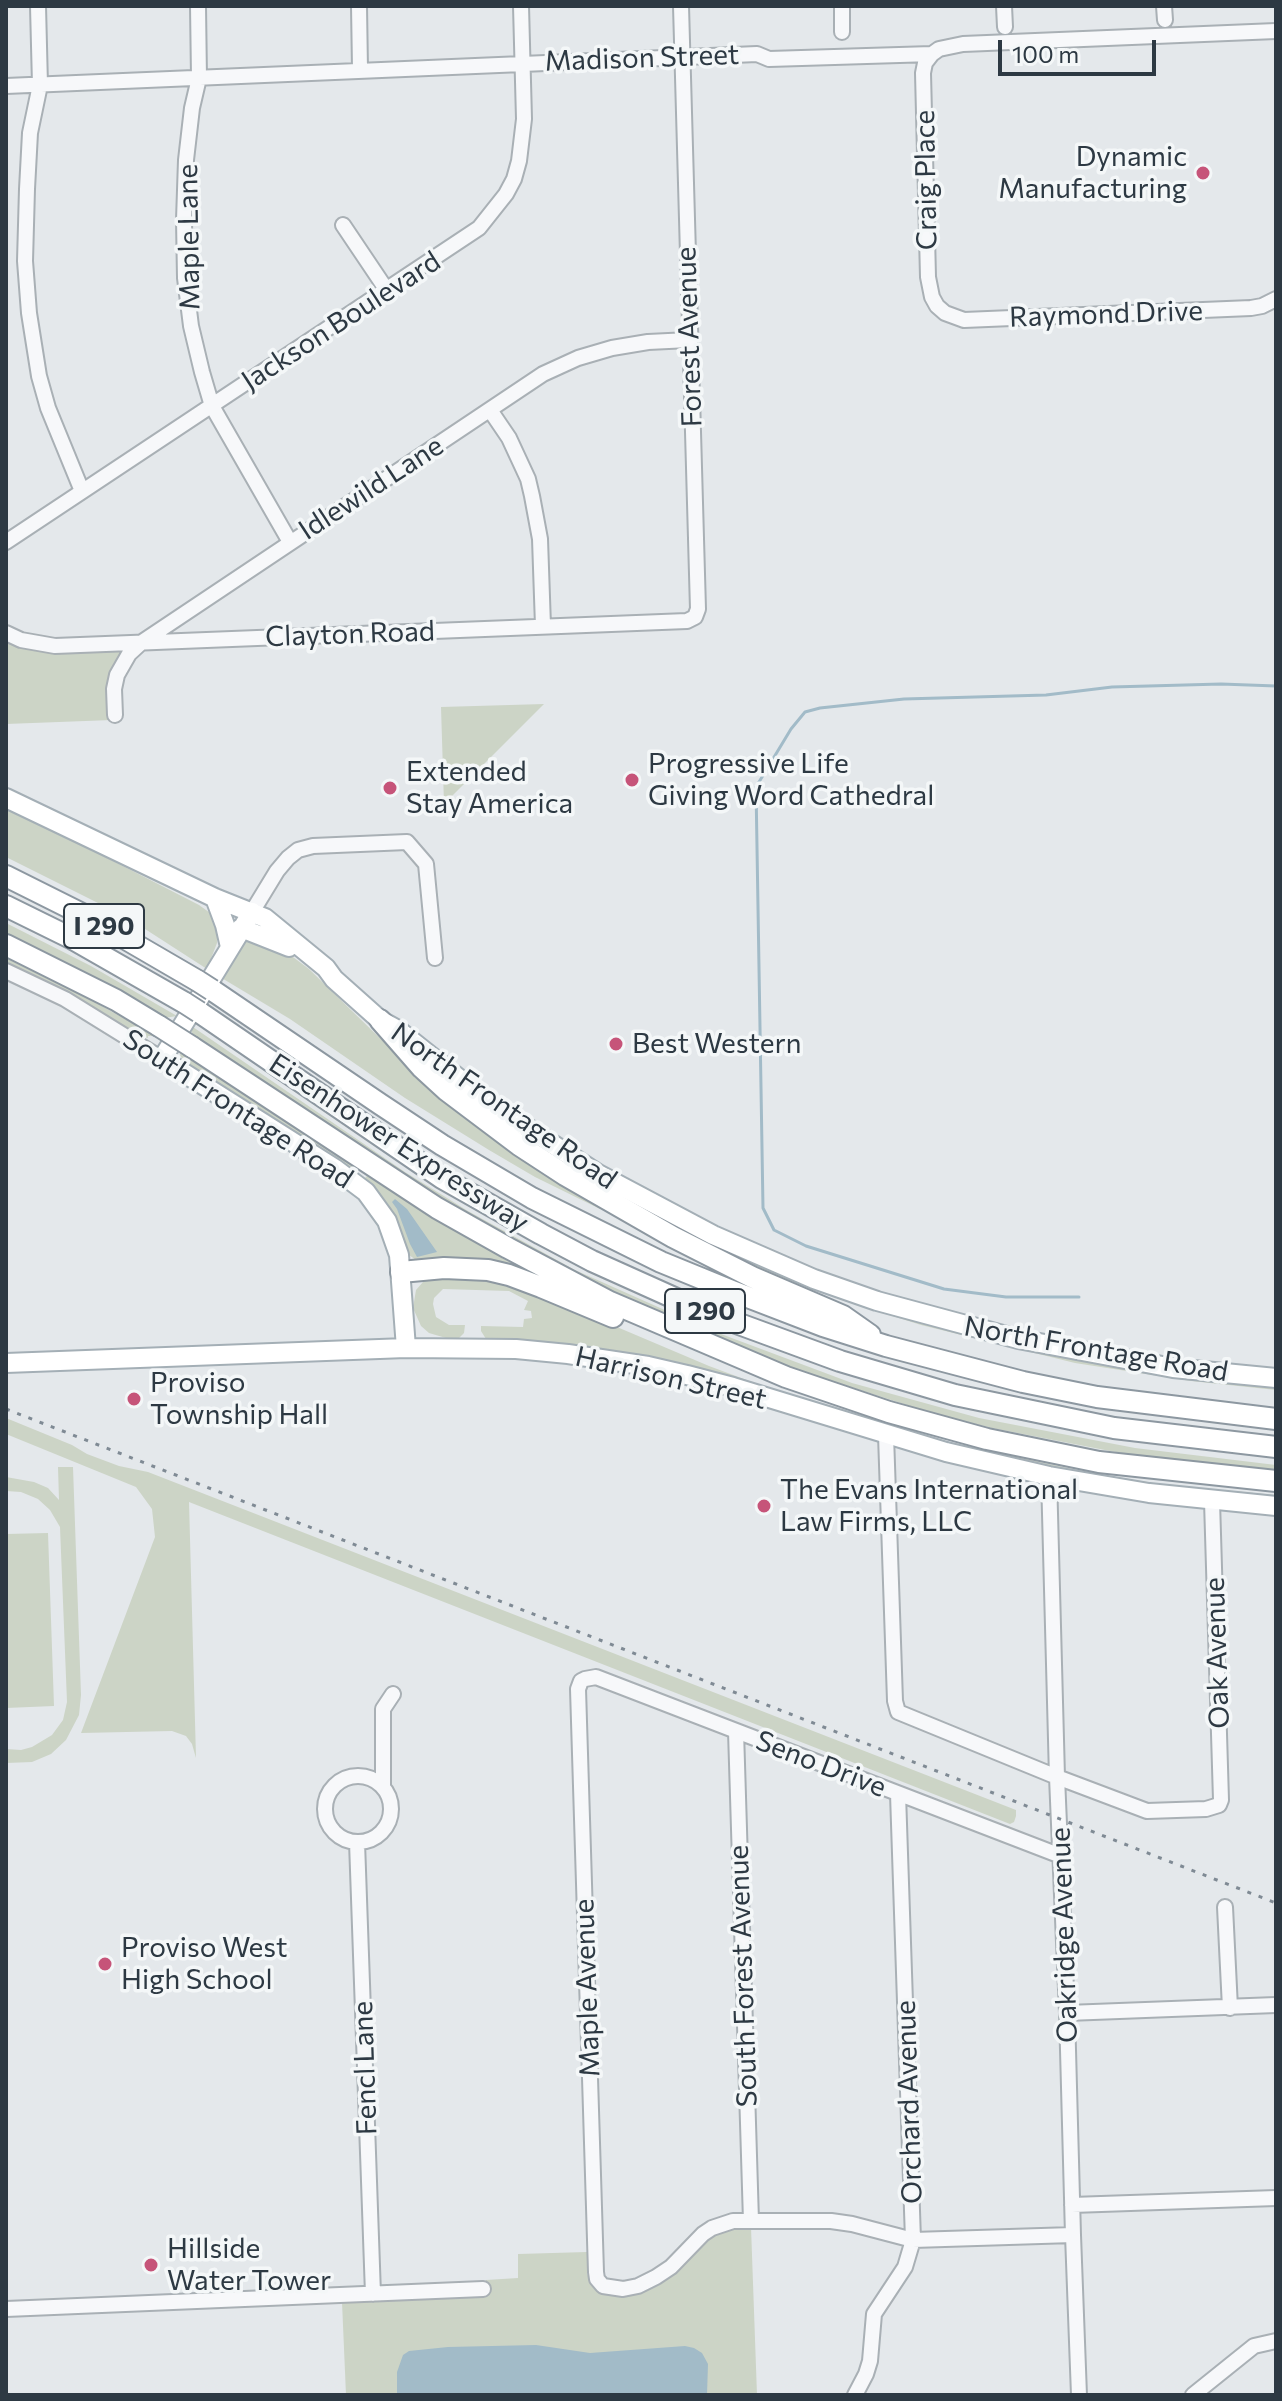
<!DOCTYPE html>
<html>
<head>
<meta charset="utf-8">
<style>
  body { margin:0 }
  #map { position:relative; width:1282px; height:2401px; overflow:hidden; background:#e4e8eb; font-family:Commissioner,sans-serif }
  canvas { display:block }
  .frame { position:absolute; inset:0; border:8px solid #2d3943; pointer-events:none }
  .scale { position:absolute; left:998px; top:40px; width:158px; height:36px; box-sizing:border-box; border:4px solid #2d3943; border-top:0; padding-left:10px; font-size:24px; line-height:28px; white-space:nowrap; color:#2d3943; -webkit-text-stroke:6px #f4f7f8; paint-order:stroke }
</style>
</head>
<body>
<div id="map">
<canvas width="1282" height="2401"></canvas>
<div class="frame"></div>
<div class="scale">100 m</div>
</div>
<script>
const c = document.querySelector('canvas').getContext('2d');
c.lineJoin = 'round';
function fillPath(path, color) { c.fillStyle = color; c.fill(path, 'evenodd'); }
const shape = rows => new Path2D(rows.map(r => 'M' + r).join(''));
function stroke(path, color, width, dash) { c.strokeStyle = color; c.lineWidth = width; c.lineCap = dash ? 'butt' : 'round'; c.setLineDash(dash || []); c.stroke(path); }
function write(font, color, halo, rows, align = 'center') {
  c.font = font + ' Commissioner,sans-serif'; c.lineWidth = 7; c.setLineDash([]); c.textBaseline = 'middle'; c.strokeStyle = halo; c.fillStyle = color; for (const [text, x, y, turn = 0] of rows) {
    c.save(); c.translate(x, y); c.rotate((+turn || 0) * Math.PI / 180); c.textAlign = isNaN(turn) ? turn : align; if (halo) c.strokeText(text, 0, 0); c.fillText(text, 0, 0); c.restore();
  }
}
const green = shape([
  [6,641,14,645,49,650,122,651,112,673,112,720,6,724],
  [544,704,444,804,441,707],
  [6,806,199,905,213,915,217,919,217,943,207,969,128,918,6,857],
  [6,923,91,966,177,1016,164,1018,94,978,6,935],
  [246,938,289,954,309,969,391,1049,602,1205,600,1209,535,1177,489,1150,405,1098,290,1019,220,977],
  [6,958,93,1001,155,1036,148,1036,148,1038,133,1033,49,984,6,963],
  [190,1025,405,1172,468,1211,575,1270,705,1328,852,1383,979,1418,1135,1448,1276,1465,1276,1471,1167,1460,1110,1451,992,1428,932,1413,788,1367,656,1314,548,1261,444,1201,193,1036],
  [181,1052,277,1116,357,1169,356,1171,251,1106,185,1064,180,1055],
  [367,1176,400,1197,524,1271,416,1260,409,1255,397,1221,388,1204,365,1178],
  [660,1218,722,1248,855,1300,1276,1385,1276,1390,1191,1381,1075,1363,921,1325,845,1301,758,1269,711,1249],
  [467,1275,525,1288,709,1366,768,1388,930,1438,1091,1473,1166,1485,1276,1495,1276,1500,1190,1491,1032,1466,518,1342,486,1339,481,1331,481,1326,523,1327,524,1319,532,1318,531,1311,524,1310,528,1301,509,1291,443,1289,434,1298,433,1304,436,1317,449,1325,465,1325,464,1333,459,1338,446,1338,429,1333,421,1326,413,1308,416,1290,423,1282,430,1277],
  [6,1418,72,1445,87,1454,119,1466,148,1472,1016,1810,1016,1816,1014,1822,1010,1824,189,1502,196,1758,192,1744,186,1736,172,1731,81,1733,155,1537,152,1509,136,1487,6,1434],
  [58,1467,73,1467,81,1695,79,1715,66,1740,51,1754,32,1762,6,1763,6,1749,21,1750,32,1747,52,1735,63,1720,67,1702,60,1527,50,1510,38,1499,21,1492,6,1491,6,1477,34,1482,48,1488,59,1500],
  [48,1533,54,1706,6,1708,6,1534],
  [751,2227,757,2395,346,2395,342,2302,485,2297,486,2280,518,2278,518,2254,587,2252,587,2273,591,2283,606,2293,627,2295,711,2236,731,2228]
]);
const water = shape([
  [395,1199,407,1209,437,1252,417,1257,410,1244,397,1209,392,1202],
  [536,2345,590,2353,685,2346,694,2348,702,2353,708,2364,707,2395,397,2394,397,2372,403,2355,409,2351,448,2347]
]);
const stream = shape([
  [1079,1297,1006,1297,944,1289,806,1246,774,1230,763,1208,756,787,791,729,805,712,820,708,904,699,1046,695,1112,687,1221,684,1276,686]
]);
const minor = shape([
  [38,6,40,85,30,133,27,189,25,261,29,313,39,376,48,408,82,491],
  [198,6,199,78,192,108,186,160,184,220,185,278,191,326,202,372,212,406,290,542],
  [359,6,360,69],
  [842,6,842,32],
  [1004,6,1005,27],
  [1164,6,1165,20],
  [932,54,925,63,923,73,928,277,932,297,937,306,945,313,964,320,1251,308,1262,306,1276,299],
  [6,86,757,54,769,59,932,54,939,49,963,44,1276,31],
  [343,225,386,289],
  [490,410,509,438,528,479,532,496,540,539,543,626],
  [6,542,479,228,506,194,514,179,519,161,524,119,521,6],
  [6,633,21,640,55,646,687,621,695,617,698,609,681,6],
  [115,715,114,689,117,675,129,654,142,642,543,374,578,358,612,348,648,342,689,340],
  [252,912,277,871,288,858,298,850,313,846,407,842,426,864,435,958],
  [6,971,65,999,162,1059],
  [886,1435,895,1701,898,1712,1057,1777,1147,1811,1206,1809,1219,1805,1221,1800,1212,1501],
  [1049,1476,1057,1777,1067,2013,1073,2235,1079,2395],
  [736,1731,751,2221],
  '325 1809a33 33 0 1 1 66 0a33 33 0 1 1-66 0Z',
  [383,1787,383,1709,393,1694],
  [357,1842,373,2294],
  [1061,1856,596,1677,585,1679,581,1681,578,1689,596,2272,597,2279,603,2286,623,2289,638,2286,656,2277,671,2267,703,2234,712,2228,733,2221,831,2221,852,2224,913,2240,1073,2235],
  [1225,1907,1230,2008],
  [1067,2013,1276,2005],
  [1072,2205,1276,2198],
  [6,2309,483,2289],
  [855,2395,866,2374,870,2361,874,2314,905,2267,913,2240,898,1794],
  [1193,2395,1254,2346,1276,2341]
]);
const major = shape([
  [6,798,215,898,265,918,326,968,334,979,380,1020,398,1030,491,1104,598,1174,713,1235,814,1279,877,1301,1018,1339,1173,1368,1276,1378],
  [215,898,225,925,230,947],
  [252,912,162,1059,334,1168,366,1192,387,1221,399,1255,406,1348],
  [241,928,289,947],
  [6,1363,406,1348,516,1349,568,1354,648,1366,687,1375,733,1387,946,1452,1049,1476,1149,1493,1276,1506]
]);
const highway = shape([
  [6,876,88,917,198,981],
  [6,906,73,939,185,1003],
  [6,945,116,1000,159,1026],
  [212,990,380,1104,442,1145,532,1198,661,1262,732,1291,823,1326,886,1346,1023,1382,1097,1397,1276,1419],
  [199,1012,442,1178,541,1234,592,1261,701,1310,840,1361,955,1395,1114,1428,1276,1447],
  [380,1020,422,1068,446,1090,519,1145,565,1175,673,1237,752,1277,843,1316,870,1335],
  [192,1047,437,1208,508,1248,610,1302,786,1377,889,1412,987,1439,1099,1462,1276,1481],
  [401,1272,444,1268,488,1270,509,1275,541,1287,613,1317]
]);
const rail = shape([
  [6,1409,1276,1903]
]);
const highwayBridge = shape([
  [198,981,212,990],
  [185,1003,199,1012],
  [159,1026,192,1047]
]);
const markers = [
  [1203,173,8,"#c65479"],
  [632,780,8,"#c65479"],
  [390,788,8,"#c65479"],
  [616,1044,8,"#c65479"],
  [134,1399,8,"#c65479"],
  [764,1506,8,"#c65479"],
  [105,1964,8,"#c65479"],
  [151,2265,8,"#c65479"]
];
const shields = [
  [104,926,80],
  [705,1311,80]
];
const shieldNames = [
  ["I 290",104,926],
  ["I 290",705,1311]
];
const streetNames = [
  ["Madison Street",642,58,-2],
  ["Craig Place",926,180,-91],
  ["Maple Lane",189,237,-91],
  ["Raymond Drive",1106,314,-2],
  ["Jackson Boulevard",341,321,-33],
  ["Forest Avenue",689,337,-92],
  ["Idlewild Lane",371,488,-33],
  ["Clayton Road",350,634,-2],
  ["North Frontage Road",504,1106,35],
  ["South Frontage Road",238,1109,33],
  ["Eisenhower Expressway",399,1143,33],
  ["North Frontage Road",1096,1349,10],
  ["Harrison Street",671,1378,13],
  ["Oak Avenue",1217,1653,-92],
  ["Seno Drive",821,1764,21],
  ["Oakridge Avenue",1064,1935,-92],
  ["South Forest Avenue",743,1976,-92],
  ["Maple Avenue",587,1988,-92],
  ["Fencl Lane",365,2068,-92],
  ["Orchard Avenue",909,2102,-92]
];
const poiNames = [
  ["Dynamic",1187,157,"right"],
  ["Manufacturing",1187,189,"right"],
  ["Progressive Life",648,764],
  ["Giving Word Cathedral",648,796],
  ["Extended",406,772],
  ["Stay America",406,804],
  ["Best Western",632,1044],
  ["Proviso",150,1383],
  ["Township Hall",150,1415],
  ["The Evans International",780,1490],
  ["Law Firms, LLC",780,1522],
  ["Proviso West",121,1948],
  ["High School",121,1980],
  ["Hillside",167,2249],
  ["Water Tower",167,2281]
];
fillPath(green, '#ccd4c6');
fillPath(water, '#a2bbc8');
stroke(stream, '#a2bbc8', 3);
stroke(minor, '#a9b0b5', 18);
stroke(major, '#a4afb6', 22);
stroke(highway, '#8d98a1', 24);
stroke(minor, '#f7f8fa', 14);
stroke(major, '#fff', 18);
stroke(highway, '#fff', 20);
stroke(rail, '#7f8a94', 3, [4, 8]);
stroke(highwayBridge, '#8d98a1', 24, []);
stroke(highwayBridge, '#fff', 20);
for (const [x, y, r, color] of markers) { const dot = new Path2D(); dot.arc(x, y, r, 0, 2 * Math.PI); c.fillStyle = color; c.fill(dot); stroke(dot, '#f4f7f8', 3); }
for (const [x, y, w] of shields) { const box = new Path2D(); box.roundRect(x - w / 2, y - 22, w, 44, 6); c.fillStyle = '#f4f7f8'; c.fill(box); stroke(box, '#2d3943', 2); }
write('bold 26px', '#2d3943', null, shieldNames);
write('28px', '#2d3943', '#f4f7f8', streetNames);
write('28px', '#2d3943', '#f4f7f8', poiNames, 'left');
</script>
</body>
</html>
